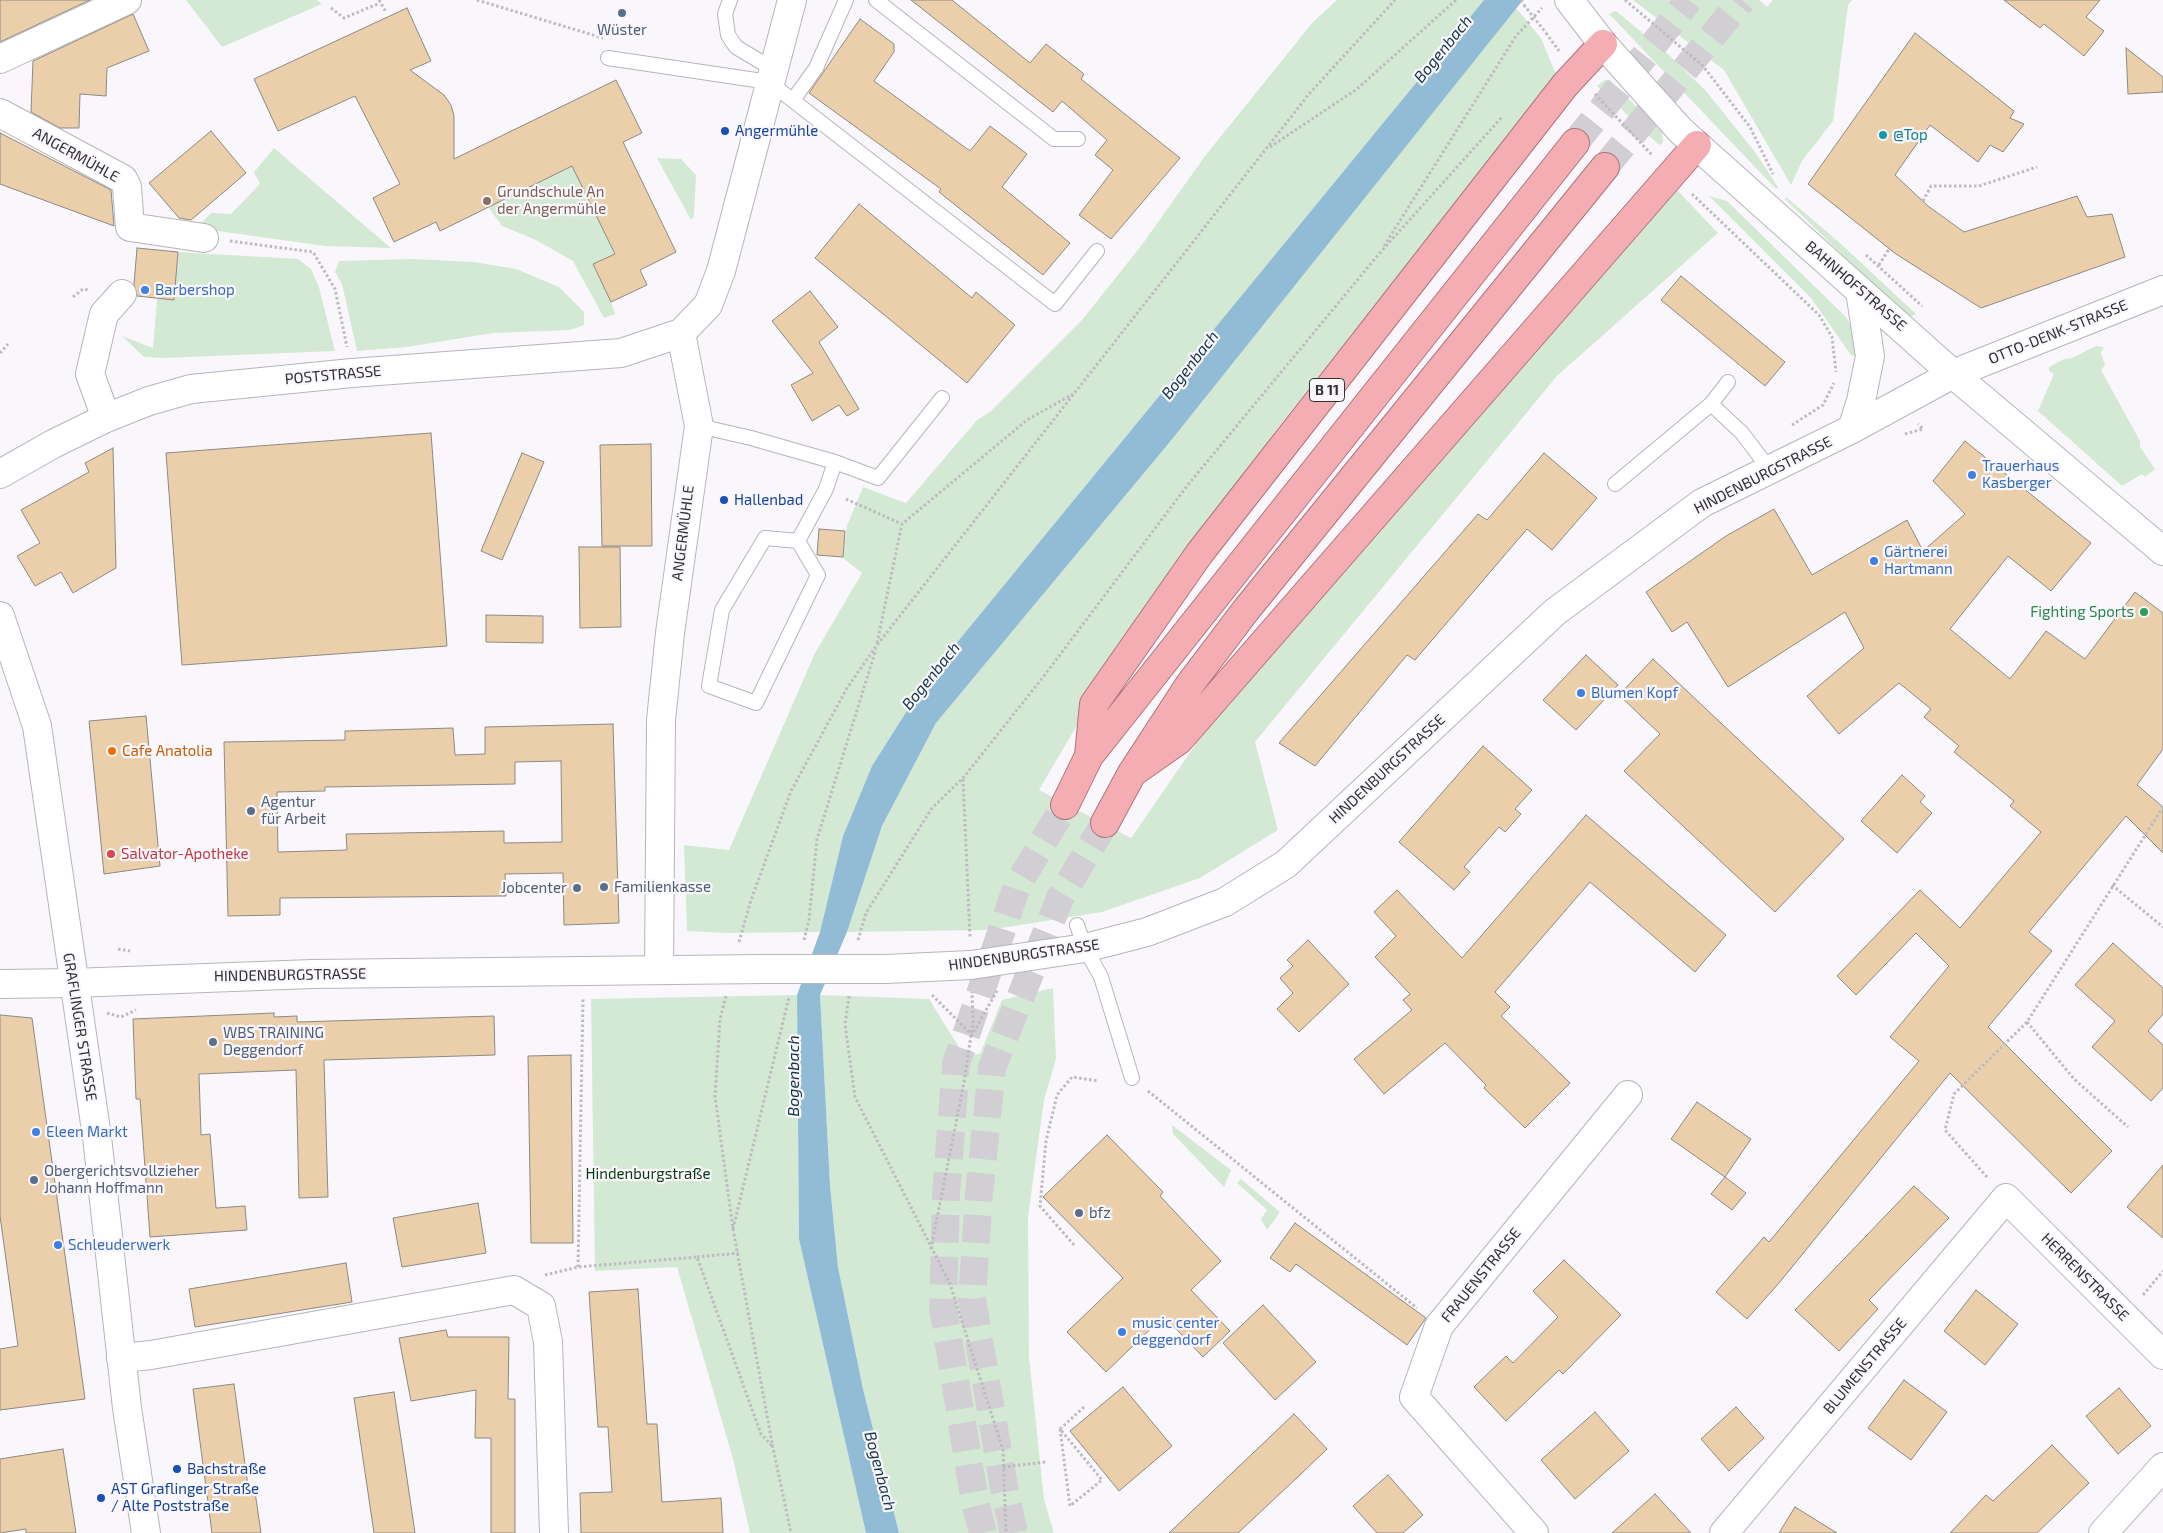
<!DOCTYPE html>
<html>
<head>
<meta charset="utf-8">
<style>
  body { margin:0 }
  canvas { display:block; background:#faf7fc }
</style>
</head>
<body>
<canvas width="2163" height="1533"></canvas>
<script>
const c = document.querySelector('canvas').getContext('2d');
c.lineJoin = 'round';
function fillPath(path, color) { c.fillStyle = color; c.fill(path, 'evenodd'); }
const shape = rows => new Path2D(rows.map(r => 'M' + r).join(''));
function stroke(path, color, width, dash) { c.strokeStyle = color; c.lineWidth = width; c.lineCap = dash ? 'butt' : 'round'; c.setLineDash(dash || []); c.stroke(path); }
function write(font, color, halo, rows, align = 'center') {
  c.font = font + ' "Exo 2",sans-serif'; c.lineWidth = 4.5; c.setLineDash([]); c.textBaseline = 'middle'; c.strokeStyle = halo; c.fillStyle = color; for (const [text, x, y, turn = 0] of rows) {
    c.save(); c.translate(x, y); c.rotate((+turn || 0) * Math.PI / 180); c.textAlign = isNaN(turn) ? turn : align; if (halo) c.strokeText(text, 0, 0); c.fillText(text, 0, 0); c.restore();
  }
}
const green = shape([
  [186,0,317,0,322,4,222,47],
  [1337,0,1484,0,927,679,872,766,843,836,820,932,726,933,687,931,684,845,729,850,815,653,862,573,843,558,847,526,863,487,906,503,977,420,990,412,1082,320,1141,246,1205,156,1313,22],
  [1633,0,1759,0,1767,7,1773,0,1852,0,1848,5,1833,121,1802,161,1791,185,1724,70],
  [1516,8,1541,38,1556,74,1279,426,1131,633,1039,790,1131,838,1238,683,1677,190,1718,233,1557,376,1255,742,1278,830,1200,878,1102,912,989,930,847,932,882,826,936,723,1169,443],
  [1616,11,1667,53,1706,91,1755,152,1778,187,1776,189,1609,14],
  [1605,80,1610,80,1662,132,1663,143,1659,145,1597,86],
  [274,148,391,248,325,246,196,228,211,213,231,214,260,184,254,172],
  [657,158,681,159,696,175,694,216,691,220],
  [572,166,615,254,594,265,611,302,615,314,604,318,573,261,536,240,502,226,488,207],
  [1709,196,1727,201,1846,317,1861,344,1863,360,1851,355,1811,298],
  [1786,197,1840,243,1916,314,1903,320,1890,301,1785,199],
  [178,252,298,259,311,269,319,287,335,351,163,358,144,357,122,336,153,348,157,299,174,299],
  [413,259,474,262,516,269,559,287,584,312,584,325,570,330,493,333,407,347,357,351,342,284,335,272,339,261],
  [2096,346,2104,347,2101,352,2105,365,2101,370,2140,441,2140,447,2155,469,2145,477,2142,474,2122,486,2038,411,2054,374,2049,371,2049,367,2064,359,2072,358],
  [1053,988,1056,1059,1044,1100,1028,1217,1029,1357,1044,1499,1054,1533,899,1533,863,1389,838,1267,830,1185,820,995,929,999,964,1055,980,1054,1002,1000],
  [797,995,799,1239,866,1533,750,1533,733,1459,677,1267,595,1271,591,999],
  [1172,1125,1231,1170,1224,1187,1173,1134],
  [1241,1179,1280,1212,1267,1230,1261,1219,1267,1210,1237,1183]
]);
const water = shape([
  [1484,0,1523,0,1169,443,936,723,882,826,847,932,820,995,830,1185,838,1267,863,1389,899,1533,866,1533,799,1239,797,995,820,932,843,836,872,766,927,679]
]);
const building = shape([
  [0,0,90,0,0,42,0,0],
  [911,0,952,0,1030,63,1046,44,1084,74,1081,79,1180,158,1111,239,1079,215,1113,170,1095,155,1107,140,1062,101,1053,112,911,0],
  [2004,0,2100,0,2086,17,2104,31,2084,56,2044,24,2040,28,2004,0],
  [407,8,431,61,410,70,444,95,451,105,454,116,454,159,616,80,642,133,623,142,676,252,640,270,647,285,611,302,593,264,615,254,572,166,440,231,436,222,394,242,373,198,400,184,355,96,278,131,254,79,407,8],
  [133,14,149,51,107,68,106,96,80,94,79,128,60,128,31,112,33,61,133,14],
  [860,19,894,44,894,52,874,81,970,151,990,126,1027,154,1002,187,1070,243,1043,275,939,192,941,189,809,93,860,19],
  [1915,33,2014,111,2010,118,2024,124,2003,152,1990,145,1978,162,1930,125,1895,175,1928,206,1964,232,2077,196,2087,217,2112,214,2125,257,1981,308,1896,254,1808,184,1915,33],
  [2126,48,2163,77,2163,92,2128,94,2126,48],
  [211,131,246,173,191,220,179,218,149,183,211,131],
  [0,133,111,190,114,226,0,184,0,133],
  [859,204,972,298,976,292,1015,325,967,383,815,258,859,204],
  [137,248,178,252,174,300,137,296,134,284,137,248],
  [1681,276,1785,362,1765,386,1661,300,1681,276],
  [810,291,838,327,819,342,859,409,847,416,839,405,812,421,791,385,813,373,772,321,810,291],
  [431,433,447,646,182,665,166,453,431,433],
  [1965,441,2091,543,2051,591,2008,556,1950,629,2010,679,2046,631,2085,659,2135,592,2163,613,2163,749,2137,785,2163,807,2163,853,2126,816,2029,932,2052,951,1988,1027,2112,1151,2071,1193,1950,1073,1779,1283,1747,1319,1716,1292,1764,1237,1769,1242,1919,1061,1890,1037,1949,966,1916,933,1856,995,1837,976,1920,890,1960,928,2041,832,2010,806,2014,801,1954,752,1959,746,1924,717,1931,709,1899,683,1839,734,1807,696,1864,648,1845,612,1728,687,1687,622,1672,632,1646,592,1726,536,1774,509,1812,575,1907,520,1923,551,1965,514,1933,481,1965,441],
  [651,444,652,546,602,546,600,445,651,444],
  [113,448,116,568,73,593,61,572,35,586,17,556,40,543,21,510,89,472,85,463,113,448],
  [522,453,544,462,502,560,481,551,522,453],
  [1544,453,1597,498,1552,550,1527,529,1415,660,1407,655,1315,766,1279,743,1478,514,1487,520,1544,453],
  [819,529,845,531,843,557,817,555,819,529],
  [579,547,620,547,621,627,580,628,579,547],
  [486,615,543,616,543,643,486,642,486,615],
  [1586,655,1618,685,1576,730,1543,700,1586,655],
  [1653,659,1844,839,1775,912,1624,771,1660,734,1619,695,1653,659],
  [146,716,160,866,104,874,89,721,146,716],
  [613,724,619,923,564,925,563,873,505,874,506,896,280,898,280,915,228,916,224,742,345,740,345,731,453,728,455,755,485,754,485,727,613,724],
  [561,761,562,842,504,843,504,831,346,834,347,850,278,852,277,792,325,791,325,787,515,784,515,762,561,761],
  [1483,746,1532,790,1515,809,1521,814,1505,832,1499,827,1464,867,1470,872,1454,890,1399,842,1483,746],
  [1902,775,1925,796,1920,802,1932,813,1897,853,1861,821,1902,775],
  [1586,815,1726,935,1695,972,1590,882,1495,992,1510,1007,1501,1016,1570,1083,1525,1128,1484,1088,1486,1085,1445,1043,1384,1094,1354,1059,1412,1010,1403,1000,1410,994,1375,957,1396,936,1374,912,1397,890,1462,958,1586,815],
  [1308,940,1349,984,1299,1032,1277,1009,1293,993,1280,978,1293,966,1287,960,1308,940],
  [2113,943,2163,988,2163,1014,2148,1031,2163,1045,2163,1088,2151,1101,2092,1047,2115,1021,2075,985,2113,943],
  [274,1013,274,1017,297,1016,297,1022,494,1016,495,1055,324,1060,328,1197,299,1198,296,1070,199,1074,201,1135,210,1134,216,1208,245,1206,247,1230,150,1237,140,1099,136,1099,133,1019,274,1013],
  [0,1015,32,1018,85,1399,0,1410,0,1349,18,1346,0,1216,0,1015],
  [571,1055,573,1243,531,1243,528,1056,571,1055],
  [1697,1102,1751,1139,1725,1177,1746,1193,1732,1210,1711,1194,1725,1177,1671,1139,1697,1102],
  [1107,1135,1163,1192,1160,1196,1221,1261,1191,1290,1230,1331,1203,1357,1164,1316,1106,1372,1067,1332,1123,1278,1043,1197,1107,1135],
  [2163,1165,2163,1238,2127,1207,2163,1165],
  [1914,1186,1949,1218,1869,1300,1878,1309,1839,1351,1795,1310,1914,1186],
  [478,1203,486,1253,402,1267,393,1218,478,1203],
  [1295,1223,1426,1318,1407,1345,1296,1264,1290,1272,1270,1258,1295,1223],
  [1564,1260,1621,1315,1563,1374,1559,1370,1506,1421,1474,1387,1506,1356,1513,1363,1558,1317,1533,1291,1564,1260],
  [346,1263,352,1302,195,1327,189,1289,346,1263],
  [638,1289,647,1424,657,1424,662,1502,721,1498,723,1533,581,1533,580,1493,612,1492,608,1427,598,1427,589,1292,638,1289],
  [1976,1290,2018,1324,1985,1365,1944,1331,1976,1290],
  [1263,1305,1316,1362,1275,1400,1223,1343,1263,1305],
  [446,1330,448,1337,509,1337,508,1399,515,1399,515,1533,491,1533,491,1438,475,1438,476,1390,411,1401,399,1338,446,1330],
  [1904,1380,1947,1412,1911,1460,1868,1428,1904,1380],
  [234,1384,249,1493,255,1492,261,1533,212,1533,193,1389,234,1384],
  [1123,1387,1172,1446,1119,1491,1070,1431,1123,1387],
  [2119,1388,2151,1426,2118,1454,2086,1416,2119,1388],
  [394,1392,405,1465,415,1533,374,1533,354,1398,394,1392],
  [1736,1407,1764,1438,1729,1471,1701,1439,1736,1407],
  [1595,1412,1629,1451,1575,1499,1541,1460,1595,1412],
  [1294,1414,1327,1449,1302,1473,1238,1533,1169,1533,1294,1414],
  [2052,1445,2089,1483,2037,1533,1950,1533,1986,1495,1993,1501,2052,1445],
  [63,1449,76,1533,26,1533,26,1529,0,1533,0,1459,63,1449],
  [1388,1475,1423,1515,1403,1533,1377,1533,1353,1506,1388,1475],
  [1655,1494,1691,1533,1612,1533,1655,1494],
  [1795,1507,1837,1533,1779,1533,1795,1507]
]);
const trunkTunnel = shape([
  [1575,143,1689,0],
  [1605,167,1742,0],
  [983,1533,975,1502,943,1308,946,1195,956,1064,1017,886,1065,805],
  [1014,1533,1005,1493,972,1299,979,1195,992,1068,1061,896,1105,823]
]);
const path = shape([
  [379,0,386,12],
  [477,0,603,38],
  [1521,0,1524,5],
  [1625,0,1703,66,1750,127,1773,174],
  [331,8,344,18,380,3],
  [1546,33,1559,51],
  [1595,94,1652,155],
  [1270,147,1357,89,1456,0],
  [1692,194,1819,315,1832,337,1836,372],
  [1923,201,1931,186,1979,186,2037,167],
  [230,241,313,252,335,289,347,347],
  [1384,246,1516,36,1542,8],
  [1866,255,1922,306],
  [1879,265,1889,249],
  [73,297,83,289,89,290],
  [0,353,8,344],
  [1792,425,1823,405,1834,383],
  [1905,434,1923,429,1918,424],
  [846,499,902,524],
  [877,643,902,524,1027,420,1073,394],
  [963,779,970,937],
  [2112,885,2163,927],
  [804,940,809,920,817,839,876,649],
  [858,940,866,913,932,808,963,778,1044,676,1187,486,1378,255,1502,117],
  [739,942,751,900,791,791,847,688,877,645,1309,94,1395,0],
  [118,949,130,951],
  [932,995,972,1035,998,989],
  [726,996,720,1019,715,1096,733,1229,773,1448,791,1533],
  [849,996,845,1024,855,1097,950,1284,1003,1450,1006,1533],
  [107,1013,121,1017,136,1010],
  [2027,1022,2074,1079,2128,1127],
  [1148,1091,1417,1308],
  [1987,1177,1945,1130,1954,1094,2027,1022,2163,807],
  [733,1229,789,997],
  [1074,1245,1040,1206,1046,1141,1057,1095,1072,1077,1099,1081],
  [931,1249,964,1082,973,1022,972,992],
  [697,1257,739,1253],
  [578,1267,583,998],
  [545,1275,578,1267,697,1257,761,1434,773,1447],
  [2143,1295,2163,1271],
  [1060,1429,1070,1506,1102,1480,1060,1429,1084,1407],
  [1003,1467,1046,1462]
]);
const service = shape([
  [730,0,725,14,728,35,736,47,773,69],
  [876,0,1054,139,1078,139],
  [608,58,769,82,1055,304,1097,251],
  [793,100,816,68,846,0],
  [1711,404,1728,382],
  [699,426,751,438,835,462,826,489,798,541,765,538,722,610,709,686,756,703,818,575,798,541],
  [835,462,878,478,942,398],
  [1615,484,1711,404,1742,433,1770,470],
  [1077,925,1085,948,1101,977,1132,1078]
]);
const minor = shape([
  [0,59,127,0],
  [0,113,123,179,127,187,130,227,204,238],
  [1953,374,2163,551],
  [106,418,90,374,104,314,122,294],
  [659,970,661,720,670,633,699,426,681,333],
  [0,984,73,983],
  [121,1358,151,1355,514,1290,541,1306,548,1342,554,1533],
  [1534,1533,1414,1397,1439,1326,1628,1095],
  [1724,1533,2006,1198,2163,1355],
  [2103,1533,2163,1467]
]);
const tertiary = shape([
  [1569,0,1603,44,1681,131,1953,374],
  [1852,429,1861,401,1870,356,1860,291],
  [0,474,53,444,106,418,149,401,191,389,352,373,621,353,681,333,708,305,721,271,792,0],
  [0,616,37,726,97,1137,127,1408,146,1533],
  [885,969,971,965,1085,948,1147,932,1225,902,1286,864,1555,612,1702,503,1852,429,1953,374,2163,290],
  [73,983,312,974,763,969]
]);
const trunk = shape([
  [1089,756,1094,704,1199,554,1565,85,1603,44],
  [1132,773,1179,740,1697,145],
  [1065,805,1089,756,1575,143],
  [1105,823,1132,773,1190,684,1246,610,1605,167]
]);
const pathBridge = shape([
  [1524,5,1546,33]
]);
const tertiaryBridge = shape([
  [763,969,885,969]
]);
const markers = [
  [622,13,5,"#5c6f8a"],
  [725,131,5,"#1a4fb4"],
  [1883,135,5,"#0f9aa8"],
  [487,201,5,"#8d6e63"],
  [145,290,5,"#3f7fe0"],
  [1972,475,5,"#3f7fe0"],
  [724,500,5,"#1a4fb4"],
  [1874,561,5,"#3f7fe0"],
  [2144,612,5,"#2e9e5b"],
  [1581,693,5,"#3f7fe0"],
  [112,751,5,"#e8710a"],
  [251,811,5,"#5c6f8a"],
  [111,854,5,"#e0444e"],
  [604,887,5,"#5c6f8a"],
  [577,888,5,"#5c6f8a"],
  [213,1042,5,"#5c6f8a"],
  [36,1132,5,"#3f7fe0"],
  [34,1180,5,"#5c6f8a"],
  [1079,1213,5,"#5c6f8a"],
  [58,1245,5,"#3f7fe0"],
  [1122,1332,5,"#3f7fe0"],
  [177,1469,5,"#1a4fb4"],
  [101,1498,5,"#1a4fb4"]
];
const shields = [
  [1327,390,35]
];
const shieldNames = [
  ["B 11",1327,390]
];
const serviceNames = [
  ["Wüster",622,30,"center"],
  ["Agentur",261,802],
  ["für Arbeit",261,819],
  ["Familienkasse",614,887],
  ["Jobcenter",567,888,"right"],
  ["WBS TRAINING",223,1033],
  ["Deggendorf",223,1050],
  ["Obergerichtsvollzieher",44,1171],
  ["Johann Hoffmann",44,1188],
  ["bfz",1089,1213]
];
const transitNames = [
  ["Angermühle",735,131],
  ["Hallenbad",734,500],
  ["Bachstraße",187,1469],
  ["AST Graflinger Straße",111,1489],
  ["/ Alte Poststraße",111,1506]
];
const cultureNames = [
  ["@Top",1893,135]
];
const streetNames = [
  ["ANGERMÜHLE",76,155,29],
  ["BAHNHOFSTRASSE",1856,286,41],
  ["OTTO-DENK-STRASSE",2058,332,-22],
  ["POSTSTRASSE",333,375,-5],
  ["HINDENBURGSTRASSE",1763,475,-27],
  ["ANGERMÜHLE",683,533,-83],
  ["HINDENBURGSTRASSE",1387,769,-43],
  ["HINDENBURGSTRASSE",1024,955,-8],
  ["HINDENBURGSTRASSE",290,975,-1],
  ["GRAFLINGER STRASSE",80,1027,81],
  ["FRAUENSTRASSE",1481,1275,-51],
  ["HERRENSTRASSE",2085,1277,45],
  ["BLUMENSTRASSE",1865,1366,-50]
];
const educationNames = [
  ["Grundschule An",497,192],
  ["der Angermühle",497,209]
];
const shopNames = [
  ["Barbershop",155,290],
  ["Trauerhaus",1982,466],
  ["Kasberger",1982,483],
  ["Gärtnerei",1884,552],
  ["Hartmann",1884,569],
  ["Blumen Kopf",1591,693],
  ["Eleen Markt",46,1132],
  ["Schleuderwerk",68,1245],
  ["music center",1132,1323],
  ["deggendorf",1132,1340]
];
const leisureNames = [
  ["Fighting Sports",2134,612]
];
const foodNames = [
  ["Cafe Anatolia",122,751]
];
const healthNames = [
  ["Salvator-Apotheke",121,854]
];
const parkNames = [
  ["Hindenburgstraße",648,1174]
];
const waterNames = [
  ["Bogenbach",1443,49,-51],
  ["Bogenbach",1190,365,-52],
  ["Bogenbach",931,676,-51],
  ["Bogenbach",794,1076,-90],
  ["Bogenbach",880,1471,75]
];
fillPath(green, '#d4e9d4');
fillPath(water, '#92bcd5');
fillPath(building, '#eacfaa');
stroke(building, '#8c8985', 1);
stroke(trunkTunnel, '#d2cfd4', 28, [28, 14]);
stroke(service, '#b7b5b9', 16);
stroke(minor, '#b7b5b9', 30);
stroke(tertiary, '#b7b5b9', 30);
stroke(trunk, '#ae747a', 30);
stroke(path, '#bdbbbf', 3, [2.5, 2.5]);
stroke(service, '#fff', 14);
stroke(minor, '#fff', 28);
stroke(tertiary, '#fff', 28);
stroke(trunk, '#f4aeb3', 28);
stroke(tertiaryBridge, '#b7b5b9', 30, []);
stroke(pathBridge, '#bdbbbf', 3, [2.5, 2.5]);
stroke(tertiaryBridge, '#fff', 28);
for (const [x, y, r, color] of markers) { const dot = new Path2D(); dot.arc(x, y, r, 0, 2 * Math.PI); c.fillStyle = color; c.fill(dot); stroke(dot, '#faf7fc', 2); }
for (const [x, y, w] of shields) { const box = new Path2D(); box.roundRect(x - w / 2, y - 11.5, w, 23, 4); c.fillStyle = '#faf7fc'; c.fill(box); stroke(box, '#313032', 1); }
write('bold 14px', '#313032', null, shieldNames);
write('15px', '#4e5e75', '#faf7fc', serviceNames, 'left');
write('15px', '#164399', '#faf7fc', transitNames, 'left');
write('15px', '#0d838f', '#faf7fc', cultureNames, 'left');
write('15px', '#313032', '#faf7fc', streetNames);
write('15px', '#785e54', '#faf7fc', educationNames, 'left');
write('15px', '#366cbe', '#faf7fc', shopNames, 'left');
write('15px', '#27864d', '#faf7fc', leisureNames, 'right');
write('15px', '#c56008', '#faf7fc', foodNames, 'left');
write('15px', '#be3a42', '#faf7fc', healthNames, 'left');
write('15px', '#083a0f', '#faf7fc', parkNames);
write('italic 16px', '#113447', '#faf7fc', waterNames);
</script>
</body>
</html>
